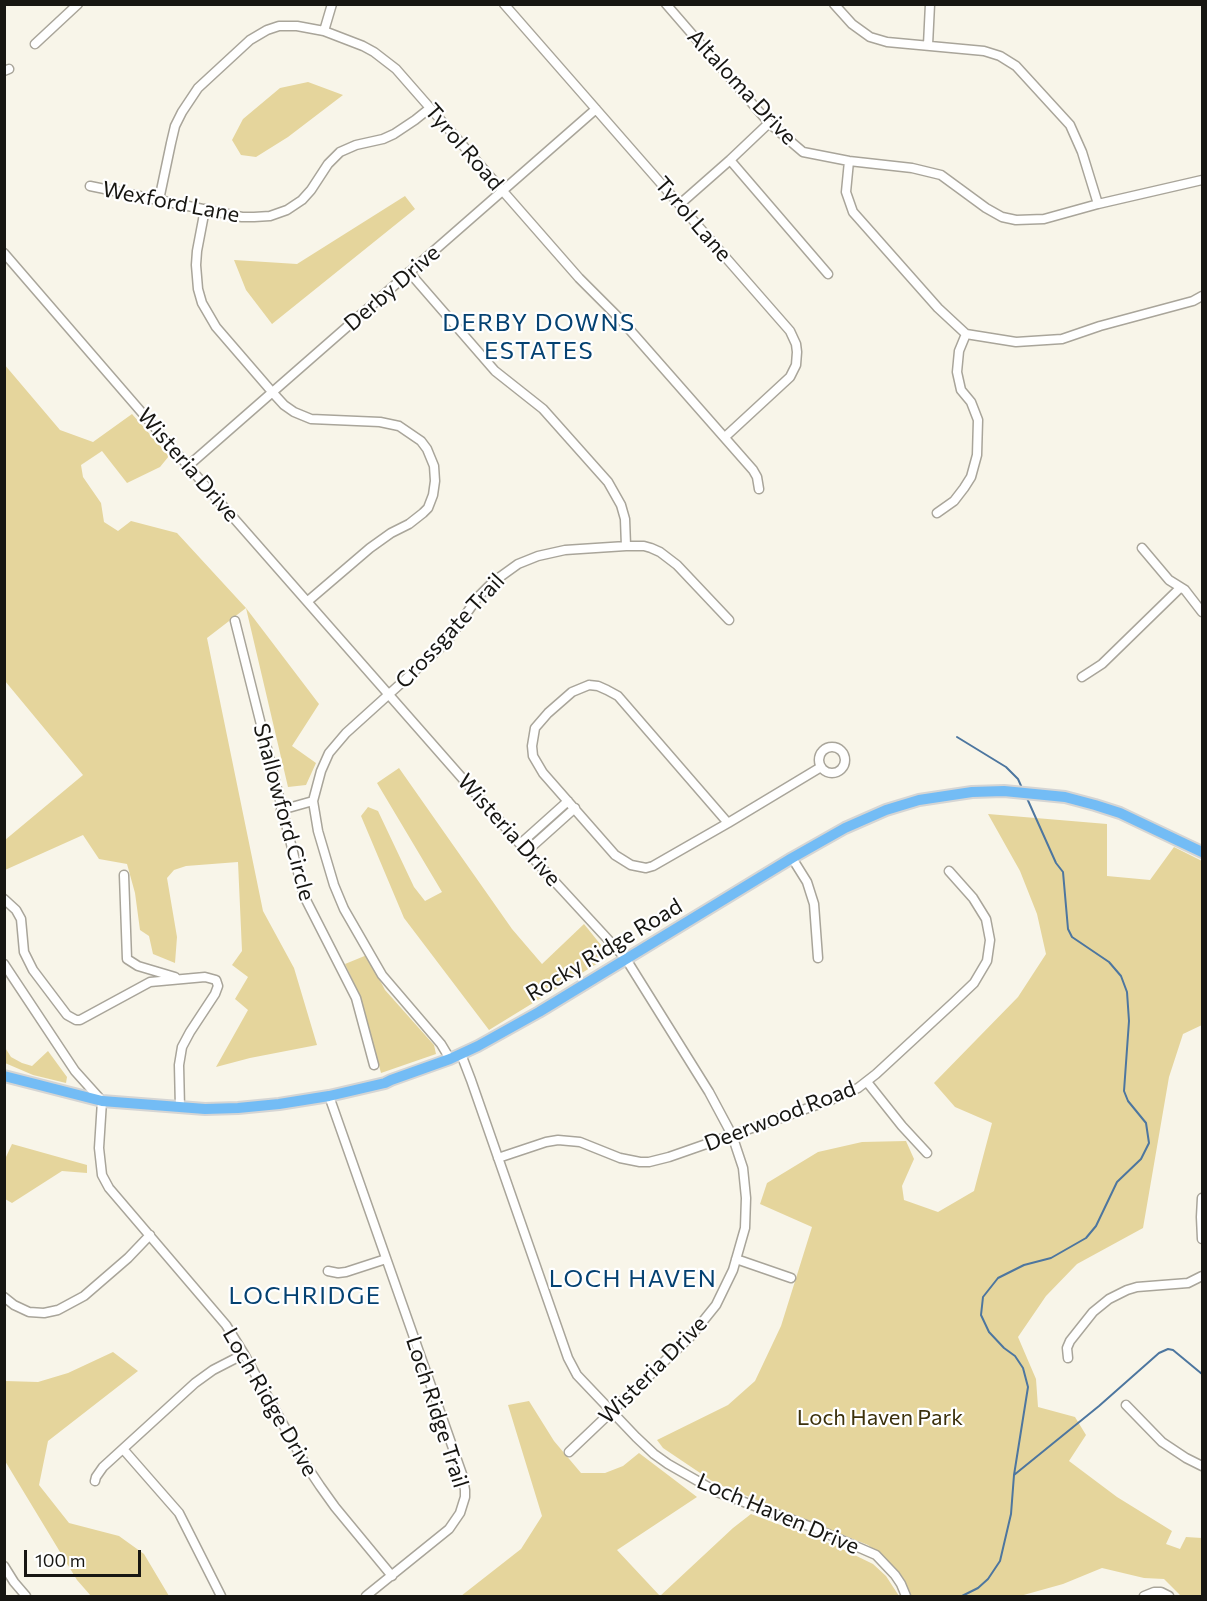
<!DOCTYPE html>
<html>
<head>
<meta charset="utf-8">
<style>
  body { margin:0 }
  #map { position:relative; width:1207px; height:1601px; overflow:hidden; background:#f8f5e9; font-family:Commissioner,sans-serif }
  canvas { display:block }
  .frame { position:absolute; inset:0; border:6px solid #171612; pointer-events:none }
  .scale { position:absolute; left:24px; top:1550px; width:117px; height:27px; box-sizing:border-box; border:3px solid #171612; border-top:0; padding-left:8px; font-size:18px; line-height:21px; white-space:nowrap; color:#171612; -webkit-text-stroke:4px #fff; paint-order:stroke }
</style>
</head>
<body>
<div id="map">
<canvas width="1207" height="1601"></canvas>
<div class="frame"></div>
<div class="scale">100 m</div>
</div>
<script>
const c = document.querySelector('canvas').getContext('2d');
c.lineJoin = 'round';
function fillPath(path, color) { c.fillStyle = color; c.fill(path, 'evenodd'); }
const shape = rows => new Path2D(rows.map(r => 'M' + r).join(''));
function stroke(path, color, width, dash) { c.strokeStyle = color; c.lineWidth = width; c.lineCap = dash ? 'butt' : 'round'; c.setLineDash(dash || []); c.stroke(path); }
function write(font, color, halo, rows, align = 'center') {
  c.font = font + ' Commissioner,sans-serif'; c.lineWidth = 4.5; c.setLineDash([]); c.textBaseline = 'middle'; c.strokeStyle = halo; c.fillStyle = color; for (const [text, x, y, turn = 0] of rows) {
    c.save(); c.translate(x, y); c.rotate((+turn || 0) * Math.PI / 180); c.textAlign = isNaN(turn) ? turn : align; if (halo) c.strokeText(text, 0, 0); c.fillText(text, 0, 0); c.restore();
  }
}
const green = shape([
  [308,82,343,95,288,137,256,157,241,155,232,140,243,119,280,88],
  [405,196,415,209,272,324,246,290,234,260,297,264],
  [4,364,60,430,93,442,132,414,169,456,160,467,127,483,102,451,81,465,83,477,101,503,104,522,118,531,131,521,177,533,246,608,319,704,292,746,316,763,306,785,288,787,246,608,207,638,263,911,294,968,317,1045,250,1058,216,1067,248,1010,235,999,248,977,232,965,242,951,238,862,186,866,174,870,167,878,177,937,175,963,153,954,149,936,140,930,135,893,127,864,99,859,83,835,5,870,5,840,83,775,5,681],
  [399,768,512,929,542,964,584,924,605,950,608,955,603,960,489,1030,404,918,361,816,368,807,378,811,414,887,425,901,442,892,377,783],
  [988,814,1107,824,1107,876,1150,880,1174,847,1202,861,1202,1025,1183,1034,1169,1077,1143,1228,1077,1264,1046,1296,1018,1337,1036,1379,1038,1407,1075,1417,1086,1435,1069,1461,1117,1497,1172,1531,1166,1544,1180,1549,1186,1537,1202,1538,1202,1596,1181,1596,1164,1579,1144,1578,1102,1568,1063,1584,1020,1596,910,1596,902,1578,885,1558,868,1545,715,1483,663,1448,657,1440,728,1405,755,1381,781,1326,812,1227,760,1204,767,1183,818,1152,862,1142,906,1141,914,1159,902,1186,904,1200,938,1212,974,1191,992,1123,955,1107,934,1083,1018,997,1046,954,1037,914,1020,871],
  [367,955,385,990,434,1045,436,1054,381,1073,361,998,345,964],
  [4,1046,11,1057,22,1063,32,1066,48,1051,67,1077,66,1083,33,1075,5,1063],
  [12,1144,87,1165,87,1173,62,1171,12,1203,5,1199,4,1157,6,1157],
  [113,1352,138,1371,48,1441,39,1485,69,1523,119,1536,144,1554,169,1596,91,1596,77,1580,5,1461,5,1381,38,1382,68,1373],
  [529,1401,554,1441,581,1473,605,1473,623,1466,639,1453,697,1497,617,1550,660,1596,733,1528,751,1514,834,1545,873,1564,886,1576,899,1596,461,1596,521,1549,542,1516,508,1405]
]);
const stream = shape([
  [957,737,1006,767,1018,779,1022,788],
  [1014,1475,1099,1406,1159,1353,1168,1349,1173,1350,1202,1374],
  [962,1596,978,1588,988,1579,1000,1561,1011,1514,1014,1475,1028,1387,1023,1368,1015,1356,1004,1348,989,1332,981,1315,983,1297,998,1278,1024,1265,1051,1258,1086,1238,1096,1226,1117,1182,1141,1159,1149,1143,1146,1123,1128,1101,1124,1091,1129,1021,1127,992,1121,976,1109,962,1072,937,1068,929,1063,872,1056,863,1026,796]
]);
const minor = shape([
  [504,4,790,331,796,344,797,352,796,365,790,377,725,437],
  [666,4,769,123,803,152,849,161,912,168,941,175,986,208,1002,217,1016,220,1044,219,1098,204,1202,180],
  [834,4,852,24,870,37,887,42,984,51,1000,56,1016,66,1070,125,1082,152,1098,204],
  [324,31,332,4],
  [35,44,78,4],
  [928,45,930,4],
  [4,71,9,69],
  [730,160,828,274],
  [849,161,846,192,853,212,938,308,966,334,1016,342,1062,339,1100,326,1193,301,1202,296],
  [90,186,242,217,254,217,270,216,287,210,302,200,311,190,328,164,340,152,356,145,383,139,394,134,415,120,430,108],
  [159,200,171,143,175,126,182,112,198,88,250,40,267,30,279,26,297,26,324,31,363,46,374,52,396,69,579,278,622,321,753,470,757,477,759,489],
  [680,204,730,160,769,123],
  [205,209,197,251,196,265,198,289,202,303,216,327,273,393,284,405,294,412,311,419,380,422,399,426,421,441,427,449,434,466,435,481,433,495,428,508,423,513,409,524,391,533,370,548,308,601],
  [4,253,188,466,520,844,626,959,709,1092,732,1135,743,1168,746,1198,745,1228,733,1270,716,1305,691,1336,569,1452],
  [409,272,495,371,543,409,608,482,621,505,625,519,626,546],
  [188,466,596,109],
  [937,513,954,501,964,488,971,477,977,455,978,420,971,402,961,390,957,372,959,351,966,334],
  [1142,548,1169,580,1185,590,1202,612],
  [235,621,304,896,356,998,374,1065],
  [1082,677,1102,664,1180,588],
  [589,685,598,686,607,690,618,696,728,823,653,866,646,868,631,865,615,855,543,773,533,756,532,746,535,728,548,713,572,692,589,685],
  '819 760a13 13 0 1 1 26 0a13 13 0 1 1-26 0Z',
  [281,810,313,801],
  [728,823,821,767],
  [520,844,568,801],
  [527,851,575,808],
  [792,858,807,882,814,904,818,958],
  [124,875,127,959,138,966,175,977],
  [4,899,16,910,21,919,24,952,33,970,67,1015,76,1020,80,1020,150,982,205,977,216,980,218,986,215,994,190,1032,182,1047,179,1065,180,1108],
  [4,964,75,1071,102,1101,99,1148,102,1175,109,1188,226,1325,244,1354,304,1462,320,1486,335,1507,392,1576],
  [461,1054,471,1080,568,1358,577,1375,636,1437,654,1454,668,1464,717,1492,814,1528,876,1555,895,1575,901,1584,906,1596],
  [450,1059,441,1044,382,975,344,909,334,885,318,831,313,801,321,771,329,753,346,733,439,649,450,637,478,597,493,582,518,564,538,556,565,550,626,546,644,546,651,548,660,552,677,565,729,620],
  [867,1082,902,1126,927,1153],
  [329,1096,462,1474,465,1490,465,1497,460,1513,449,1529,366,1596],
  [498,1158,546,1142,558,1140,580,1142,620,1158,640,1162,649,1162,669,1157,775,1120,833,1099,858,1088,876,1074,954,1002,974,983,987,961,990,940,986,919,973,898,949,871],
  [1202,1198,1201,1217,1202,1239],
  [736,1259,791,1278],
  [328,1271,338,1273,346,1272,386,1259],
  [4,1297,14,1305,29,1312,44,1313,58,1310,84,1296,128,1258,150,1235],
  [1068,1358,1067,1348,1070,1341,1093,1312,1109,1299,1127,1290,1137,1287,1188,1283,1202,1276],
  [1126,1405,1162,1442,1186,1458,1202,1466],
  [123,1449,179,1513,221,1596],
  [95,1481,96,1477,103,1467,195,1383,213,1370,244,1354],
  [4,1566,14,1582,26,1596],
  [1144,1596,1154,1592,1161,1592,1169,1596]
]);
const major = shape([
  [4,1076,102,1101,205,1109,238,1108,279,1104,329,1096,385,1083,391,1080,450,1059,478,1046,539,1012,792,858,845,828,886,810,919,800,972,792,1004,791,1065,797,1095,805,1120,813,1202,852]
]);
const streetNames = [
  ["Altaloma Drive",742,87,47],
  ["Tyrol Road",464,147,49],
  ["Wexford Lane",171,202,11],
  ["Tyrol Lane",693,219,49],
  ["Derby Drive",392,288,-41],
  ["Wisteria Drive",188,465,49],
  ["Crossgate Trail",450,631,-47],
  ["Shallowford Circle",284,812,75],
  ["Wisteria Drive",509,830,48],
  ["Rocky Ridge Road",604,950,-31],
  ["Deerwood Road",780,1116,-21],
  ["Wisteria Drive",653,1370,-45],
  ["Loch Ridge Drive",270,1402,60],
  ["Loch Ridge Trail",437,1412,72],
  ["Loch Haven Drive",778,1514,23]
];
const parkNames = [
  ["Loch Haven Park",880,1418]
];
const neighbourhoodNames = [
  ["DERBY DOWNS",539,323],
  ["ESTATES",539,351],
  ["LOCH HAVEN",633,1279],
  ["LOCHRIDGE",305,1296]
];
fillPath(green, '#e5d59c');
stroke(stream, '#4d769f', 2);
stroke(minor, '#a9a59a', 11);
stroke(major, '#d5d5d4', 14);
stroke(minor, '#fff', 8);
stroke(major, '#73bcf5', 10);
write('22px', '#171612', '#fff', streetNames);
write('22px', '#3c310c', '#fff', parkNames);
c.letterSpacing = '1.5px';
write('24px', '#044171', '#fff', neighbourhoodNames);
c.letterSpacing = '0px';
</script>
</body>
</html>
